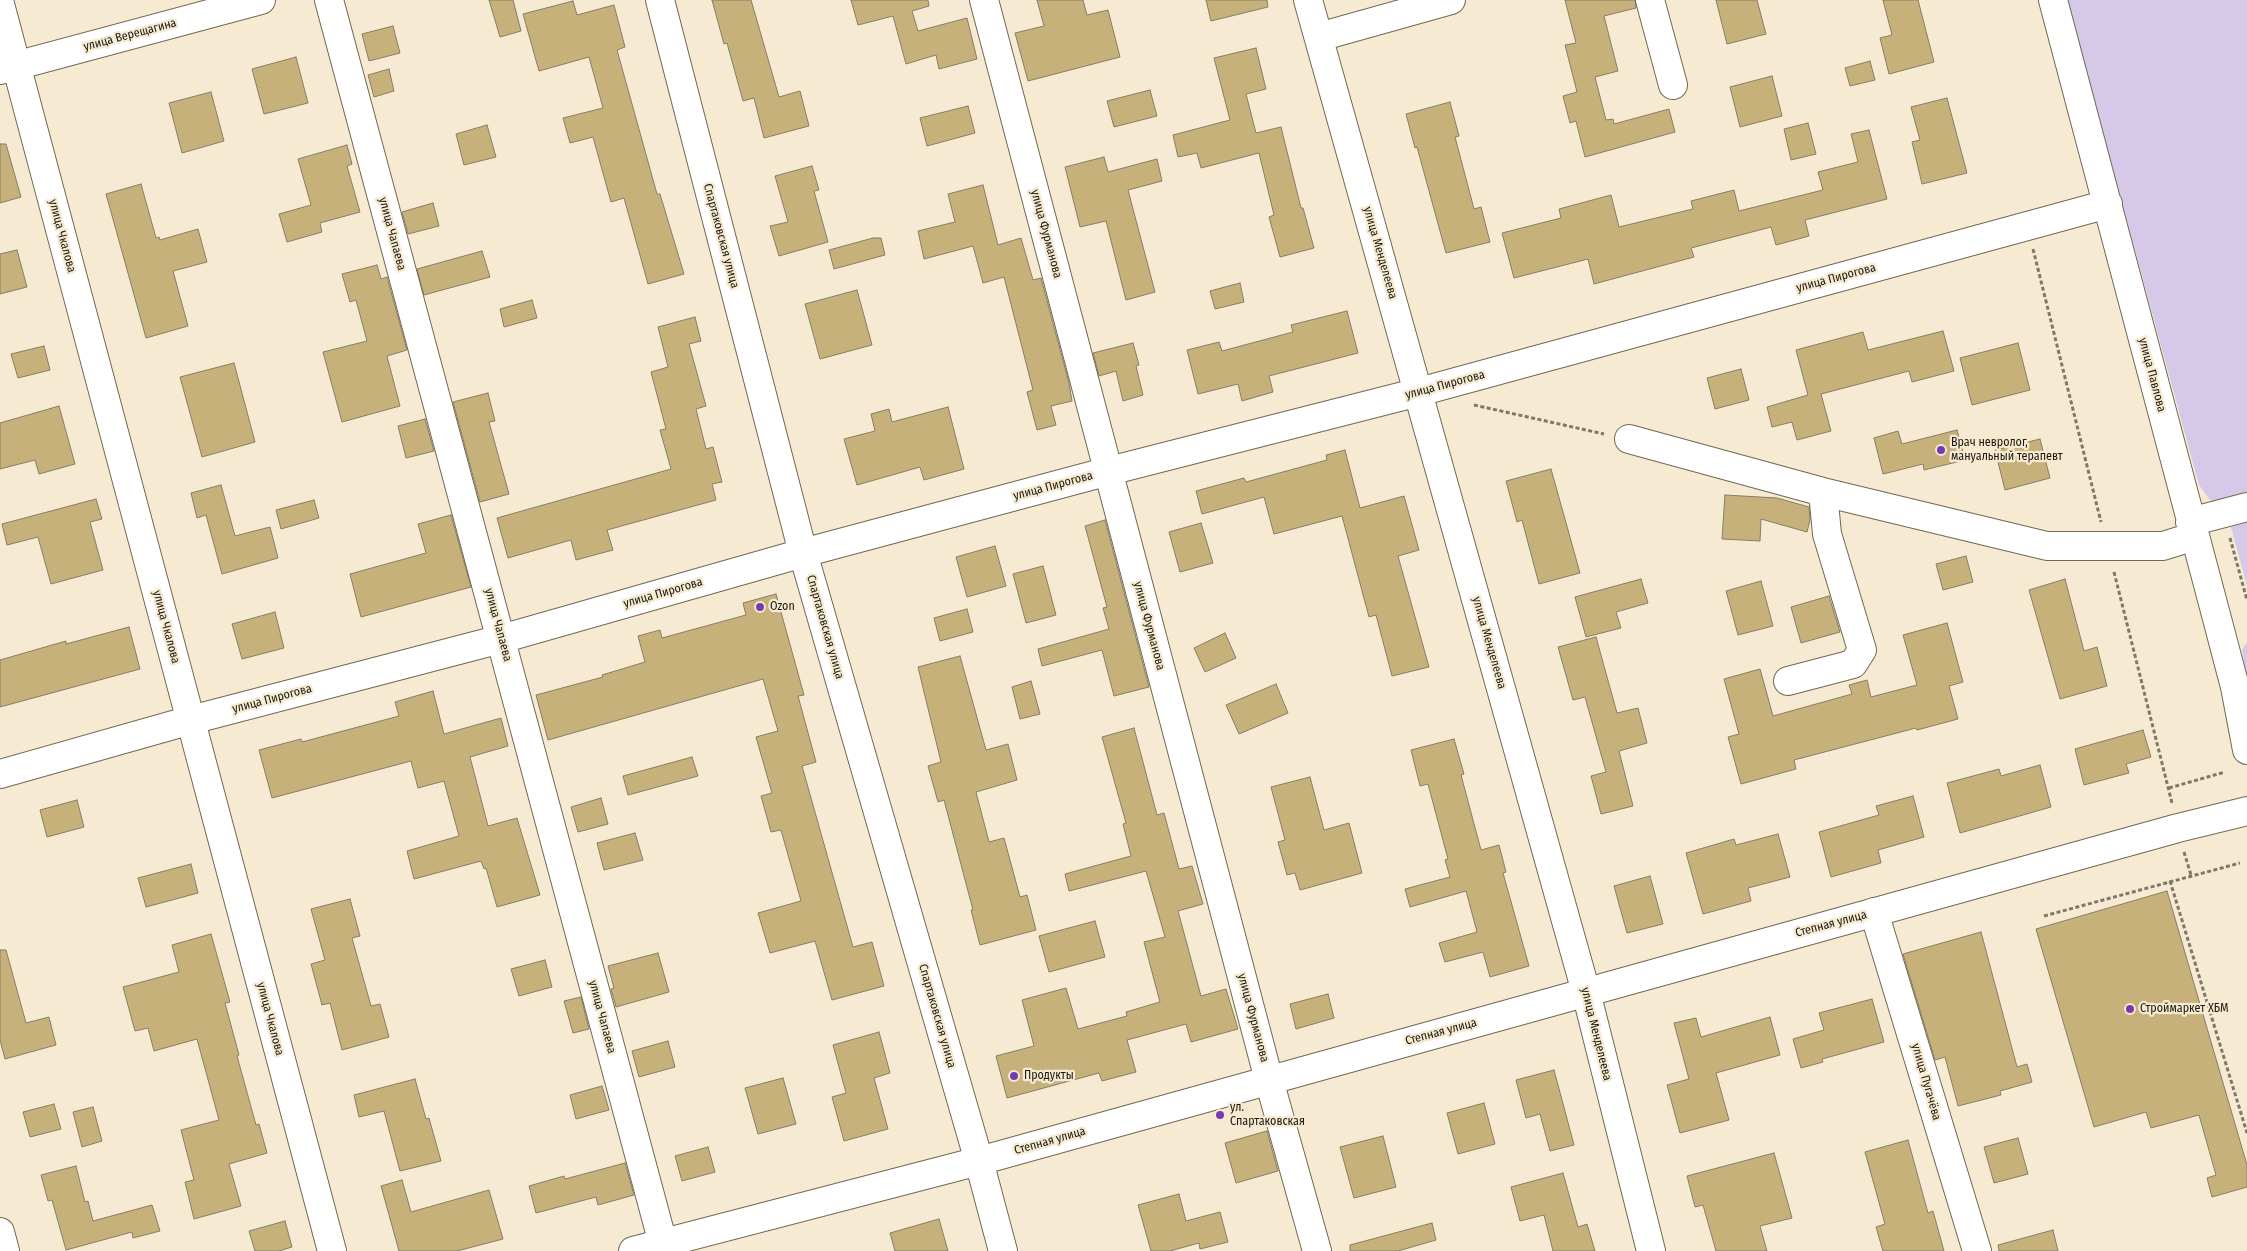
<!DOCTYPE html>
<html>
<head>
<meta charset="utf-8">
<style>
  body { margin:0 }
  canvas { display:block; background:#f6ebd2 }
</style>
</head>
<body>
<canvas width="2247" height="1251"></canvas>
<script>
const c = document.querySelector('canvas').getContext('2d');
c.lineJoin = 'round';
function fillPath(path, color) { c.fillStyle = color; c.fill(path, 'evenodd'); }
const shape = rows => new Path2D(rows.map(r => 'M' + r).join(''));
function stroke(path, color, width, dash) { c.strokeStyle = color; c.lineWidth = width; c.lineCap = dash ? 'butt' : 'round'; c.setLineDash(dash || []); c.stroke(path); }
function write(font, color, halo, rows, align = 'center') {
  c.font = font + ' "Fira Sans Condensed",sans-serif'; c.lineWidth = 4.5; c.setLineDash([]); c.textBaseline = 'middle'; c.strokeStyle = halo; c.fillStyle = color; for (const [text, x, y, turn = 0] of rows) {
    c.save(); c.translate(x, y); c.rotate((+turn || 0) * Math.PI / 180); c.textAlign = isNaN(turn) ? turn : align; if (halo) c.strokeText(text, 0, 0); c.fillText(text, 0, 0); c.restore();
  }
}
const green = shape([
  [2067,0,2247,0,2247,494,2219,502,2210,500,2199,485],
  [2247,522,2247,586,2231,527],
  [2247,642,2247,680,2242,650]
]);
const building = shape([
  [489,0,513,0,521,31,500,37,489,0],
  [712,0,751,0,779,97,800,91,809,126,764,138,754,98,743,101,727,43,724,44,712,0],
  [851,0,928,0,929,6,912,11,918,31,967,18,977,59,939,69,936,55,906,64,893,16,858,25,851,0],
  [1037,0,1083,0,1087,15,1108,10,1120,57,1028,81,1015,33,1044,26,1037,0],
  [1206,0,1267,0,1268,7,1211,21,1206,0],
  [1565,0,1635,0,1636,8,1604,16,1618,71,1595,77,1606,120,1613,119,1614,124,1669,109,1675,132,1585,157,1576,121,1570,123,1563,96,1577,92,1565,45,1576,43,1565,0],
  [1716,0,1757,0,1766,34,1727,44,1716,0],
  [1883,0,1918,0,1934,62,1889,74,1880,38,1892,35,1883,0],
  [573,1,577,15,614,5,625,47,617,50,657,194,660,194,684,274,648,284,624,198,611,202,593,137,570,143,563,118,603,108,589,57,539,71,523,14,573,1],
  [393,26,400,53,369,61,362,34,393,26],
  [1256,48,1266,89,1246,94,1256,133,1281,127,1301,208,1303,208,1314,248,1280,257,1269,217,1274,215,1259,153,1201,168,1197,153,1178,157,1173,135,1230,120,1214,58,1256,48],
  [296,57,308,103,264,114,252,69,296,57],
  [1870,61,1875,80,1850,86,1845,68,1870,61],
  [389,69,394,91,374,97,368,75,389,69],
  [1772,76,1782,116,1740,127,1730,87,1772,76],
  [1150,90,1157,116,1114,127,1107,101,1150,90],
  [211,92,224,141,182,153,169,103,211,92],
  [1947,98,1967,173,1922,184,1912,142,1920,140,1911,107,1947,98],
  [1450,102,1459,136,1455,137,1474,209,1481,207,1490,242,1446,253,1417,147,1415,148,1406,114,1450,102],
  [968,106,975,133,927,146,920,118,968,106],
  [1808,123,1816,154,1791,160,1784,129,1808,123],
  [487,125,496,157,464,165,456,134,487,125],
  [1869,130,1887,199,1805,220,1809,236,1776,245,1771,227,1691,248,1694,257,1594,284,1588,259,1514,278,1502,233,1561,218,1559,209,1611,195,1619,227,1693,209,1691,201,1734,190,1739,211,1823,190,1818,172,1858,162,1851,134,1869,130],
  [0,144,6,144,21,197,0,203,0,144],
  [347,145,352,164,347,166,360,212,320,223,322,232,287,242,279,214,311,205,298,159,347,145],
  [1104,157,1108,172,1157,159,1162,181,1128,190,1155,292,1126,300,1106,221,1080,227,1065,167,1104,157],
  [812,166,819,190,814,191,828,242,779,256,770,226,788,222,775,176,812,166],
  [141,184,156,238,159,237,160,240,198,229,207,262,173,271,188,326,146,338,106,194,141,184],
  [983,185,998,245,1021,238,1033,280,1041,278,1069,383,1072,401,1051,406,1056,425,1037,430,1027,392,1033,390,1004,277,983,283,973,246,924,259,918,231,955,222,948,194,983,185],
  [433,203,439,226,408,234,402,212,433,203],
  [873,238,881,238,885,255,834,269,829,250,873,238],
  [17,250,27,287,0,294,0,254,17,250],
  [482,251,490,277,424,295,417,269,482,251],
  [377,265,381,279,387,277,407,350,387,356,400,406,342,422,323,352,367,341,356,300,350,302,342,274,377,265],
  [1240,283,1244,302,1215,309,1210,291,1240,283],
  [857,290,872,345,820,359,805,304,857,290],
  [532,300,537,318,504,327,500,309,532,300],
  [1347,311,1358,353,1269,376,1273,392,1242,401,1238,384,1198,394,1187,350,1219,342,1222,351,1293,332,1291,325,1347,311],
  [695,317,701,341,689,344,706,406,696,409,706,449,713,447,722,482,712,484,716,500,607,530,613,550,576,560,571,540,508,558,497,518,671,469,660,430,666,429,651,372,668,367,658,327,695,317],
  [1943,331,1954,371,1912,382,1909,371,1821,394,1831,431,1797,440,1792,422,1772,427,1767,407,1808,395,1796,350,1863,332,1868,350,1943,331],
  [1133,343,1139,365,1136,366,1143,395,1123,401,1116,371,1099,376,1093,353,1133,343],
  [2018,343,2030,390,1972,405,1960,358,2018,343],
  [44,346,50,370,18,378,11,354,44,346],
  [234,363,255,442,202,457,180,377,234,363],
  [1741,369,1749,400,1715,409,1707,378,1741,369],
  [488,393,495,421,489,422,509,494,480,502,453,402,488,393],
  [59,406,75,464,39,474,35,460,0,469,0,423,59,406],
  [948,407,964,469,924,480,920,467,857,485,844,439,875,431,871,414,889,409,892,422,948,407],
  [425,419,434,451,406,458,398,426,425,419],
  [1957,430,1965,460,1924,470,1923,464,1883,474,1874,438,1898,431,1902,444,1957,430],
  [2040,439,2050,478,2005,490,1995,450,2040,439],
  [1345,450,1360,508,1404,496,1419,550,1398,556,1429,667,1392,676,1376,615,1369,617,1342,516,1274,534,1264,497,1202,514,1196,491,1244,478,1246,482,1327,460,1326,455,1345,450],
  [1551,469,1580,573,1539,584,1522,520,1517,522,1506,481,1551,469],
  [221,485,235,536,270,527,278,558,222,574,206,515,197,518,191,493,221,485],
  [1725,495,1777,498,1809,507,1810,520,1807,532,1761,519,1760,541,1722,539,1725,495],
  [96,499,102,519,90,522,103,570,51,584,38,537,7,545,2,524,96,499],
  [314,500,319,518,281,529,276,510,314,500],
  [451,515,471,587,361,617,350,574,426,553,418,524,451,515],
  [1105,520,1149,687,1114,696,1102,650,1042,666,1038,649,1109,629,1103,608,1107,607,1085,526,1105,520],
  [1201,523,1213,563,1180,572,1169,532,1201,523],
  [995,546,1006,586,967,597,956,557,995,546],
  [1966,556,1973,582,1943,590,1936,564,1966,556],
  [1043,566,1056,615,1026,623,1013,574,1043,566],
  [1641,579,1648,603,1616,612,1621,628,1586,637,1575,597,1641,579],
  [2065,579,2084,651,2097,647,2107,686,2060,699,2029,590,2065,579],
  [1761,581,1773,626,1738,635,1726,591,1761,581],
  [776,594,804,695,798,696,816,762,802,766,853,947,872,942,884,986,832,1000,815,941,770,953,758,913,801,901,781,830,771,832,761,796,772,793,756,737,778,731,763,679,548,740,536,695,603,677,602,675,645,662,638,636,660,630,662,638,746,615,743,603,776,594],
  [1829,596,1840,632,1801,643,1791,607,1829,596],
  [967,609,973,632,940,641,934,618,967,609],
  [275,612,284,648,242,659,232,624,275,612],
  [1947,623,1963,682,1949,686,1958,719,1917,730,1916,728,1794,760,1796,769,1741,784,1728,737,1739,734,1724,679,1760,669,1773,716,1852,694,1849,685,1867,680,1871,697,1917,685,1903,635,1947,623],
  [129,627,140,669,0,707,0,660,66,641,66,644,129,627],
  [1225,633,1236,658,1205,672,1194,648,1225,633],
  [1596,637,1617,713,1638,708,1647,743,1619,751,1633,806,1601,814,1591,776,1606,772,1585,697,1573,700,1558,647,1596,637],
  [960,656,986,750,1008,744,1017,780,976,792,989,842,1004,838,1020,897,1027,895,1036,930,980,945,971,910,973,910,944,800,938,802,928,766,941,762,918,667,960,656],
  [1031,681,1040,714,1020,719,1012,687,1031,681],
  [1276,684,1288,713,1239,734,1226,705,1276,684],
  [433,691,444,734,501,718,508,746,470,757,488,826,517,818,540,895,497,907,486,868,484,869,481,861,414,879,407,851,459,836,444,781,418,788,411,761,272,798,259,750,301,739,302,742,399,716,395,702,433,691],
  [1134,728,1157,815,1164,813,1179,869,1192,866,1203,904,1178,911,1201,996,1226,989,1238,1029,1191,1042,1186,1024,1127,1040,1136,1072,1102,1081,1099,1073,1007,1098,996,1056,1034,1046,1022,1000,1066,988,1078,1029,1127,1016,1126,1012,1160,1002,1144,942,1165,937,1146,871,1069,891,1065,874,1131,856,1123,824,1126,823,1102,737,1134,728],
  [2143,730,2151,757,2126,764,2129,773,2084,785,2075,749,2143,730],
  [1454,739,1464,774,1461,775,1481,850,1499,845,1506,872,1503,873,1529,966,1490,977,1483,952,1445,962,1439,943,1477,932,1466,891,1410,907,1405,889,1450,877,1445,860,1448,859,1428,784,1420,786,1411,750,1454,739],
  [692,757,698,776,628,795,623,776,692,757],
  [2040,765,2051,807,1960,833,1947,783,1999,769,2001,776,2040,765],
  [1310,777,1324,830,1349,823,1362,873,1300,890,1295,873,1287,875,1278,842,1285,840,1271,787,1310,777],
  [1913,796,1924,837,1878,850,1881,863,1831,877,1819,832,1879,815,1876,806,1913,796],
  [601,798,608,824,578,832,571,807,601,798],
  [77,800,84,827,47,837,40,810,77,800],
  [635,833,643,860,604,870,597,843,635,833],
  [1778,834,1790,877,1748,888,1751,901,1703,914,1686,853,1734,839,1736,845,1778,834],
  [191,864,198,893,146,907,138,878,191,864],
  [1650,876,1663,924,1627,933,1614,886,1650,876],
  [2167,891,2247,1165,2247,1187,2212,1197,2207,1178,2216,1175,2199,1115,2151,1128,2146,1112,2094,1127,2036,929,2167,891],
  [350,899,360,936,352,938,371,1006,380,1004,389,1037,342,1050,330,1003,322,1005,311,964,325,960,311,909,350,899],
  [1095,921,1105,957,1049,972,1039,936,1095,921],
  [1981,932,2017,1067,2027,1064,2032,1082,2000,1091,2001,1095,1958,1106,1945,1057,1935,1060,1903,954,1981,932],
  [211,934,230,1002,225,1003,239,1055,237,1056,256,1125,259,1124,267,1153,229,1164,241,1206,194,1219,185,1182,194,1180,181,1130,219,1120,197,1039,154,1051,148,1028,135,1031,123,987,179,972,172,945,211,934],
  [0,950,6,950,26,1023,49,1017,56,1045,5,1059,0,1040,0,950],
  [658,953,669,992,616,1007,611,989,614,988,608,966,658,953],
  [545,960,552,987,519,996,511,969,545,960],
  [1328,994,1334,1018,1296,1029,1290,1004,1328,994],
  [581,997,589,1029,573,1033,564,1001,581,997],
  [1872,999,1884,1042,1822,1059,1823,1062,1801,1068,1793,1039,1824,1030,1819,1013,1872,999],
  [1770,1017,1780,1055,1716,1073,1729,1120,1680,1133,1667,1085,1689,1079,1674,1023,1696,1018,1701,1037,1770,1017],
  [879,1032,890,1073,874,1078,888,1129,844,1141,832,1097,846,1093,833,1045,879,1032],
  [668,1041,675,1067,639,1077,632,1051,668,1041],
  [1554,1070,1574,1145,1550,1151,1540,1114,1526,1118,1516,1080,1554,1070],
  [783,1078,796,1124,758,1134,745,1088,783,1078],
  [415,1079,426,1119,429,1118,441,1161,400,1171,384,1111,359,1117,354,1095,415,1079],
  [602,1086,609,1110,576,1119,570,1095,602,1086],
  [1484,1103,1495,1144,1458,1154,1447,1113,1484,1103],
  [54,1104,61,1129,30,1137,23,1112,54,1104],
  [93,1107,102,1141,82,1147,73,1112,93,1107],
  [1267,1131,1278,1171,1236,1183,1225,1143,1267,1131],
  [1383,1136,1396,1187,1354,1198,1340,1147,1383,1136],
  [2018,1138,2028,1174,1994,1183,1984,1147,2018,1138],
  [1908,1140,1928,1213,1933,1211,1944,1251,1883,1251,1876,1227,1885,1224,1865,1152,1908,1140],
  [708,1147,715,1172,682,1181,675,1156,708,1147],
  [1774,1153,1792,1218,1760,1226,1767,1251,1716,1251,1703,1205,1695,1207,1687,1176,1774,1153],
  [625,1163,634,1195,598,1205,596,1197,536,1213,529,1186,564,1176,565,1179,625,1163],
  [76,1166,85,1202,88,1201,93,1221,152,1205,160,1231,133,1238,132,1232,66,1250,52,1200,48,1201,41,1175,76,1166],
  [1563,1173,1578,1227,1587,1224,1595,1251,1553,1251,1544,1215,1520,1221,1511,1187,1563,1173],
  [402,1180,411,1212,489,1190,503,1239,457,1251,399,1251,381,1186,402,1180],
  [1179,1194,1186,1221,1220,1212,1228,1242,1200,1249,1199,1243,1170,1251,1151,1251,1138,1205,1179,1194],
  [939,1219,948,1251,895,1251,890,1233,939,1219],
  [285,1221,292,1247,279,1251,255,1251,249,1231,285,1221],
  [1432,1223,1436,1240,1398,1251,1350,1251,1350,1245,1432,1223],
  [2053,1230,2058,1251,1999,1251,1998,1245,2053,1230]
]);
const path = shape([
  [2033,249,2101,522],
  [1474,405,1604,434],
  [2230,538,2247,600],
  [2114,572,2172,803],
  [2169,788,2225,772],
  [2184,852,2191,875],
  [2170,881,2247,1133],
  [2044,916,2240,863]
]);
const minor = shape([
  [329,0,665,1251],
  [660,0,803,553,979,1161,1003,1251],
  [984,0,1269,1080,1317,1251],
  [1308,0,1586,992,1651,1251],
  [1650,0,1673,85],
  [2053,0,2215,611,2235,687,2247,750],
  [0,4,332,1251],
  [1319,37,1451,0],
  [0,70,261,0],
  [1629,439,1823,492,2047,546,2163,546,2195,536],
  [2190,522,2247,507],
  [1788,681,1853,664,1862,650,1827,534,1823,492],
  [0,774,191,720,501,639,803,553,1109,471,1419,392,2108,204],
  [1874,912,1977,1251],
  [0,1232,5,1251]
]);
const major = shape([
  [633,1251,979,1161,2178,828,2247,811]
]);
const markers = [
  [1941,450,5,"#753ab0"],
  [760,607,5,"#753ab0"],
  [2130,1009,5,"#753ab0"],
  [1014,1076,5,"#753ab0"],
  [1220,1115,5,"#753ab0"]
];
const streetNames = [
  ["улица Верещагина",130,35,-15],
  ["улица Чапаева",392,234,75],
  ["улица Фурманова",1046,234,75],
  ["улица Чкалова",62,236,75],
  ["Спартаковская улица",721,236,75],
  ["улица Менделеева",1380,253,74],
  ["улица Пирогова",1836,278,-15],
  ["улица Павлова",2152,375,75],
  ["улица Пирогова",1445,385,-15],
  ["улица Пирогова",1053,486,-15],
  ["улица Пирогова",663,593,-16],
  ["улица Чапаева",498,625,75],
  ["улица Фурманова",1149,626,75],
  ["улица Чкалова",166,627,75],
  ["Спартаковская улица",825,627,74],
  ["улица Менделеева",1489,643,74],
  ["улица Пирогова",272,699,-15],
  ["Степная улица",1831,924,-15],
  ["Спартаковская улица",937,1016,74],
  ["улица Чапаева",602,1017,75],
  ["улица Фурманова",1253,1018,75],
  ["улица Чкалова",270,1019,75],
  ["Степная улица",1441,1032,-15],
  ["улица Менделеева",1596,1034,76],
  ["улица Пугачёва",1926,1082,74],
  ["Степная улица",1050,1141,-16]
];
const poiNames = [
  ["Врач невролог,",1951,443],
  ["мануальный терапевт",1951,457],
  ["Ozon",770,607],
  ["Строймаркет ХБМ",2140,1009],
  ["Продукты",1024,1076],
  ["ул.",1230,1108],
  ["Спартаковская",1230,1122]
];
fillPath(green, '#d5c8e9');
fillPath(building, '#c7b17b');
stroke(building, '#877d66', 1);
stroke(minor, '#716852', 30);
stroke(major, '#716852', 30);
stroke(path, '#7f7868', 3, [4, 2.5]);
stroke(minor, '#fff', 28);
stroke(major, '#fff', 28);
for (const [x, y, r, color] of markers) { const dot = new Path2D(); dot.arc(x, y, r, 0, 2 * Math.PI); c.fillStyle = color; c.fill(dot); stroke(dot, '#f6ebd2', 2); }
write('12px', '#1b180f', '#f6ebd2', streetNames);
write('12px', '#1b180f', '#f6ebd2', poiNames, 'left');
</script>
</body>
</html>
